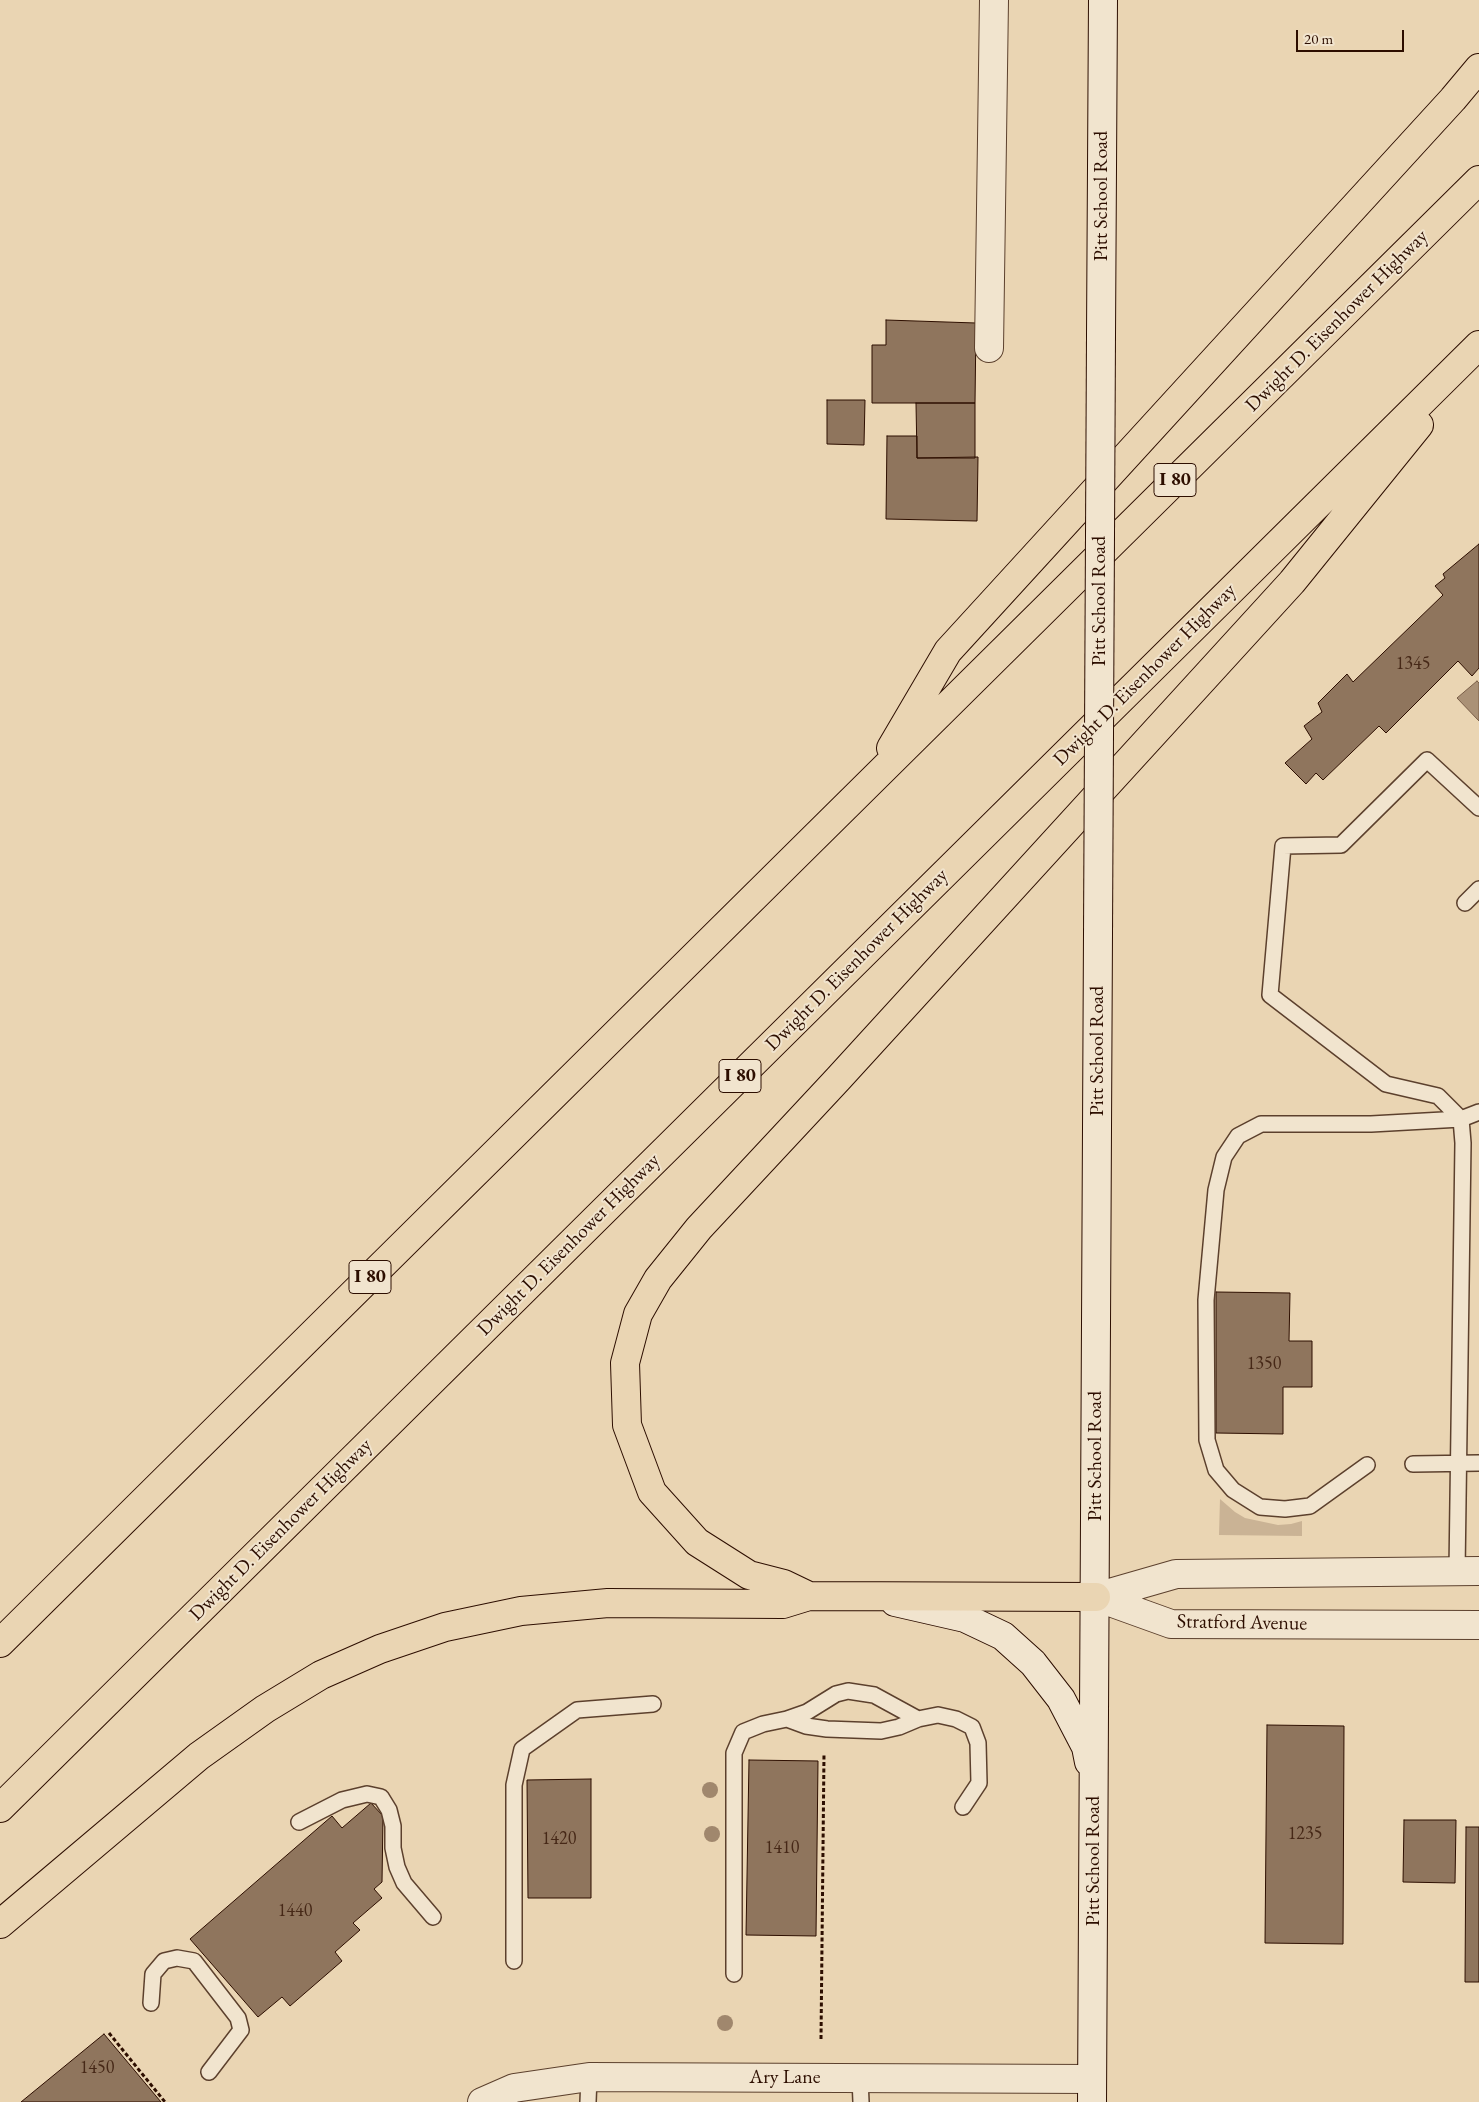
<!DOCTYPE html>
<html>
<head>
<meta charset="utf-8">
<style>
  body { margin:0 }
  #map { position:relative; width:1479px; height:2102px; overflow:hidden; background:#ead5b3; font-family:"EB Garamond",serif }
  canvas { display:block }
  .scale { position:absolute; left:1296px; top:30px; width:108px; height:22px; box-sizing:border-box; border:2px solid #2d0e00; border-top:0; padding-left:6px; font-size:15px; line-height:18px; white-space:nowrap; color:#2d0e00; -webkit-text-stroke:4px #f1e4ce; paint-order:stroke }
</style>
</head>
<body>
<div id="map">
<canvas width="1479" height="2102"></canvas>
<div class="scale">20 m</div>
</div>
<script>
const c = document.querySelector('canvas').getContext('2d');
c.lineJoin = 'round';
function fillPath(path, color) { c.fillStyle = color; c.fill(path, 'evenodd'); }
const shape = rows => new Path2D(rows.map(r => 'M' + r).join(''));
function stroke(path, color, width, dash) { c.strokeStyle = color; c.lineWidth = width; c.lineCap = dash ? 'butt' : 'round'; c.setLineDash(dash || []); c.stroke(path); }
function write(font, color, halo, rows, align = 'center') {
  c.font = font + ' "EB Garamond",serif'; c.lineWidth = 4; c.setLineDash([]); c.textBaseline = 'middle'; c.strokeStyle = halo; c.fillStyle = color; for (const [text, x, y, turn = 0] of rows) {
    c.save(); c.translate(x, y); c.rotate((+turn || 0) * Math.PI / 180); c.textAlign = isNaN(turn) ? turn : align; if (halo) c.strokeText(text, 0, 0); c.fillText(text, 0, 0); c.restore();
  }
}
const green = shape([
  [1220,1499,1235,1512,1245,1518,1278,1525,1291,1524,1302,1521,1302,1536,1219,1535]
]);
const water = shape([
  [1477,681,1479,683,1479,721,1457,698,1477,681]
]);
const building = shape([
  [886,320,976,323,975,403,872,403,872,345,886,345,886,320],
  [827,400,865,400,864,445,827,444,827,400],
  [916,403,975,403,975,458,917,458,916,403],
  [887,436,917,436,917,458,978,457,977,521,886,519,887,436],
  [1479,544,1479,668,1472,676,1458,661,1386,733,1379,726,1323,780,1316,773,1306,784,1285,763,1312,739,1304,726,1322,712,1318,703,1347,674,1353,682,1443,595,1435,586,1445,578,1443,574,1479,544],
  [1216,1292,1290,1293,1289,1341,1312,1341,1312,1387,1283,1387,1283,1434,1216,1433,1216,1292],
  [1267,1725,1344,1726,1343,1944,1265,1943,1267,1725],
  [749,1760,818,1761,816,1936,746,1935,749,1760],
  [591,1779,591,1898,528,1898,527,1780,591,1779],
  [371,1803,383,1816,382,1882,374,1889,382,1898,353,1923,360,1930,335,1952,342,1961,290,2006,282,1997,258,2017,190,1939,332,1816,342,1828,371,1803],
  [1404,1820,1456,1820,1455,1883,1403,1882,1404,1820],
  [1466,1827,1479,1827,1479,1982,1465,1982,1466,1827],
  [104,2034,161,2102,21,2102,104,2034]
]);
const path = shape([
  [109,2033,165,2102],
  [821,2039,824,1754]
]);
const service = shape([
  [1465,903,1479,889],
  [1461,1119,1438,1096,1386,1084,1270,995,1283,846,1341,845,1427,760,1479,808],
  [1413,1464,1479,1463],
  [1367,1465,1310,1506,1285,1509,1260,1507,1233,1490,1216,1470,1207,1440,1206,1300,1216,1190,1224,1157,1238,1136,1261,1124,1371,1124,1461,1119],
  [1457,1571,1463,1143,1461,1119,1479,1112],
  [787,1719,807,1712,836,1694,848,1691,874,1695,918,1719],
  [299,1822,342,1800,367,1794,381,1797,389,1810,393,1826,393,1848,397,1867,404,1883,433,1917],
  [514,1961,514,1785,522,1749,577,1710,653,1704],
  [734,1974,734,1753,743,1732,763,1724,787,1719,806,1726,827,1729,881,1731,899,1727,918,1719,938,1715,956,1719,972,1727,978,1743,979,1783,963,1807],
  [151,2003,153,1974,164,1961,177,1958,194,1961,238,2018,241,2030,209,2072],
  [860,2078,861,2102],
  [588,2102,589,2077]
]);
const minor = shape([
  [989,348,994,0],
  [482,2102,514,2088,589,2077,1092,2079]
]);
const tertiary = shape([
  [1096,1597,1171,1624,1479,1625],
  [1096,1597,1176,1574,1479,1571]
]);
const secondary = shape([
  [1101,335,1103,0],
  [895,1602,965,1618,1003,1636,1033,1663,1061,1699,1086,1747,1089,1762],
  [1092,2102,1098,933]
]);
const motorway = shape([
  [891,748,948,651,1453,99,1479,68],
  [809,1596,784,1584,749,1575,697,1542,652,1492,627,1425,625,1363,638,1314,658,1279,699,1228,838,1079,1292,582,1419,425],
  [0,1643,1479,180],
  [0,1808,1479,345],
  [0,1924,199,1756,265,1709,321,1675,380,1649,445,1627,521,1611,608,1603,783,1604,809,1596,1096,1597]
]);
const secondaryBridge = shape([
  [1098,933,1101,335]
]);
const trees = [
  [710,1790],
  [712,1834],
  [725,2023]
];
const numberNames = [
  ["1345",1413,664],
  ["1350",1264,1364],
  ["1235",1305,1834],
  ["1420",559,1839],
  ["1410",782,1848],
  ["1440",295,1911],
  ["1450",97,2068]
];
const shields = [
  [1175,480,42],
  [740,1076,42],
  [370,1277,42]
];
const shieldNames = [
  ["I 80",1175,480],
  ["I 80",740,1076],
  ["I 80",370,1277]
];
const streetNames = [
  ["Pitt School Road",1102,196,-90],
  ["Dwight D. Eisenhower Highway",1337,321,-45],
  ["Pitt School Road",1100,601,-90],
  ["Dwight D. Eisenhower Highway",1145,675,-45],
  ["Dwight D. Eisenhower Highway",857,960,-45],
  ["Pitt School Road",1098,1051,-90],
  ["Dwight D. Eisenhower Highway",569,1245,-45],
  ["Pitt School Road",1096,1456,-90],
  ["Dwight D. Eisenhower Highway",281,1530,-45],
  ["Stratford Avenue",1242,1623,1],
  ["Pitt School Road",1094,1861,-90],
  ["Ary Lane",785,2078]
];
fillPath(green, '#cab395');
fillPath(water, '#aa9176');
stroke(water, '#785d47', 1);
fillPath(building, '#8f755d');
stroke(building, '#2d0e00', 1);
stroke(service, '#5c402d', 18);
stroke(minor, '#5c402d', 30);
stroke(tertiary, '#5c402d', 30);
stroke(secondary, '#2d0e00', 30);
stroke(motorway, '#2d0e00', 30);
stroke(path, '#2d0e00', 3, [4, 2.5]);
stroke(service, '#f1e4ce', 15);
stroke(minor, '#f1e4ce', 28);
stroke(tertiary, '#f1e4ce', 28);
stroke(secondary, '#f1e4ce', 28);
stroke(motorway, '#ead5b3', 28);
stroke(secondaryBridge, '#2d0e00', 30, []);
stroke(secondaryBridge, '#f1e4ce', 28);
c.fillStyle = '#a0876d';
for (const [x, y] of trees) { c.beginPath(); c.arc(x, y, 8, 0, 2 * Math.PI); c.fill(); }
write('18px', '#462817', null, numberNames);
for (const [x, y, w] of shields) { const box = new Path2D(); box.roundRect(x - w / 2, y - 16.5, w, 33, 4); c.fillStyle = '#f1e4ce'; c.fill(box); stroke(box, '#2d0e00', 1); }
write('bold 19px', '#2d0e00', null, shieldNames);
write('20px', '#2d0e00', '#f1e4ce', streetNames);
</script>
</body>
</html>
